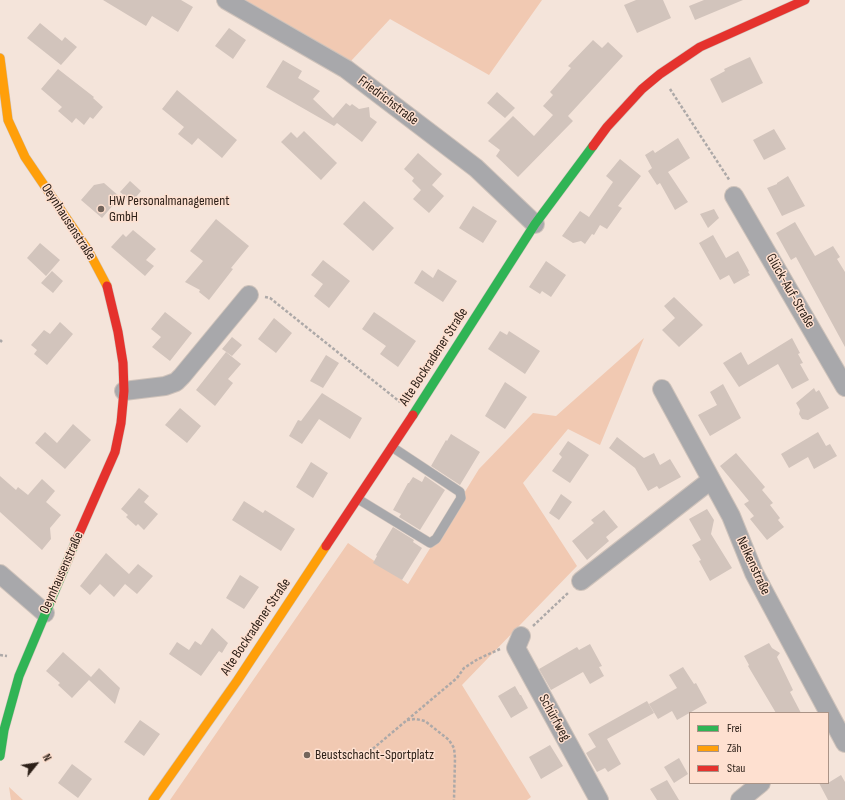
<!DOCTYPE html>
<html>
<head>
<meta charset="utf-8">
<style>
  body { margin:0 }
  #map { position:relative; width:845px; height:800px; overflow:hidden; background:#f4e4da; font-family:"Sofia Sans Condensed",sans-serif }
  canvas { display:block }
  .legend { position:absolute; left:689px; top:712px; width:140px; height:72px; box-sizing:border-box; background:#fee0d0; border:1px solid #aa9386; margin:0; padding:5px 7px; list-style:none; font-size:12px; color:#2d2018 }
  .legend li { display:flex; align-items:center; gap:8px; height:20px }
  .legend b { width:20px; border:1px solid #aa9386 }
  .north { position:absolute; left:16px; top:744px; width:40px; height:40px; -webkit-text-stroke:3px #fee0d0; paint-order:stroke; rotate:60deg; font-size:11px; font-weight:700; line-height:16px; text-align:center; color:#2d2018 }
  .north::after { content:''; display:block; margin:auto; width:14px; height:18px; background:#2d2018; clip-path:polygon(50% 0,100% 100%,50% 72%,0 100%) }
</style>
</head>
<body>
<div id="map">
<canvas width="845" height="800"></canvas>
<ul class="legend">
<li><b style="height:5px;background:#30b455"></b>Frei</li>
<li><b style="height:5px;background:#ff9f0a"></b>Zäh</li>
<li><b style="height:5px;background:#e5322d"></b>Stau</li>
</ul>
<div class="north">N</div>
</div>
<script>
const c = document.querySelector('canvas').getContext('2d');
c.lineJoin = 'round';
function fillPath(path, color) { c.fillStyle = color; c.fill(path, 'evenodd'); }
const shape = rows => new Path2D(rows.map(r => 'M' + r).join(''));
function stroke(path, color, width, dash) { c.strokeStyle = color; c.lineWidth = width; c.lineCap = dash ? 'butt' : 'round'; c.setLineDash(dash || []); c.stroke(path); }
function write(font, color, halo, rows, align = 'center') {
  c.font = font + ' "Sofia Sans Condensed",sans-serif'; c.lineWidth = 3; c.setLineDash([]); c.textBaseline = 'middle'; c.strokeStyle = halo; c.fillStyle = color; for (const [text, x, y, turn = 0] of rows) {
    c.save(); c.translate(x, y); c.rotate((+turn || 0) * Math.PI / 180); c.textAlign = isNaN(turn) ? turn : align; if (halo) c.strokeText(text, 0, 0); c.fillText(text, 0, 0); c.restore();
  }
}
const green = shape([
  [245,0,542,0,489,75,390,19,351,61],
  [644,338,600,445,568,429,523,483,577,566,462,685,531,797,527,800,170,800,348,543,408,584,479,469,533,413,556,416],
  [9,787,23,800,11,800]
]);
const building = shape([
  [103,0,181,0,193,7,178,32,152,16,146,26],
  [636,0,663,0,671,18,637,33,624,5],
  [704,0,743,0,695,20,689,6],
  [40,23,62,41,65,37,77,47,61,65,27,38],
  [229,28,246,40,233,59,215,46],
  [593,40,602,48,608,42,623,56,568,116,573,121,518,177,496,156,500,150,488,141,513,116,534,136,553,115,543,106,553,95,550,92,571,68,568,66],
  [750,57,763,83,722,103,710,79,725,71,724,69],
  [283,60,302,71,298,78,320,91,313,99,333,118,346,103,350,106,352,104,359,109,369,107,370,117,377,122,362,142,337,123,334,126,266,87],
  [58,69,94,97,93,98,103,107,93,119,90,117,84,125,76,118,72,123,58,111,62,107,41,89],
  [177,90,237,140,222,158,198,138,192,145,178,134,184,127,162,109],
  [497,92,515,108,505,118,487,103],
  [774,129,786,149,764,160,753,140],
  [304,131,337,163,321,180,281,142,291,132,297,138],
  [678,138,690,158,668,172,688,202,675,210,660,183,657,185,648,171,652,168,645,155,653,150,655,153],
  [418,153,442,174,432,185,444,196,429,213,413,199,421,190,412,181,414,178,404,169],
  [620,159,641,176,618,206,622,208,607,229,600,225,594,235,592,234,585,244,581,241,573,243,562,236,580,211,589,217,613,182,606,176],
  [788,176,805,206,782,216,767,188,777,184,777,183],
  [130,181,141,191,132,202,120,192],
  [104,183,120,197,102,218,81,200,94,185],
  [364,201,394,228,373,251,343,224],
  [473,206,497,221,483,243,459,228],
  [714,209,719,218,708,228,700,214],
  [216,219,249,246,231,268,233,269,209,300,199,292,200,290,185,282,203,261,190,251],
  [795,222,815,256,833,246,840,257,837,259,845,272,845,347,796,257,791,260,776,233],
  [133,230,156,249,146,260,154,266,145,276,111,247,123,234,126,237],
  [713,235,726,258,738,251,749,271,748,272,750,275,734,284,729,275,720,280,699,243],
  [40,243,60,260,46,276,27,258],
  [323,260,350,281,329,308,314,296,323,284,311,275],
  [546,261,566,275,551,297,542,291,540,294,529,287],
  [438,269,457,281,443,302,414,283,422,270,433,278],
  [52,271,63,281,53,293,41,283],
  [674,297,703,325,679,347,662,330,675,318,664,306],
  [165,312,192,333,170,361,152,347,161,337,151,329],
  [374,312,416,341,398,367,380,354,386,346,362,329],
  [274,318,292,333,276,353,258,339],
  [60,322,73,334,47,365,34,354,37,350,31,345,44,330,50,334],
  [500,331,507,335,509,331,540,351,525,374,488,349],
  [232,337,242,345,232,356,222,349],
  [792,338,800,353,798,354,803,363,800,364,809,380,792,389,778,364,739,387,723,363,741,352,748,365],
  [226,352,241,364,228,379,233,383,215,406,196,390],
  [326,355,339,363,323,388,310,381],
  [505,382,527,397,505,429,485,416],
  [723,384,741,418,710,436,698,415,717,405,710,392],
  [814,388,816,392,819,390,829,408,808,420,802,419,799,414,800,410,796,403],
  [322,393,362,418,350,439,319,419,302,444,289,436,298,420,301,421],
  [180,408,201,426,187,443,165,425],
  [73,424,91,440,65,469,35,443,45,432,57,443],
  [818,432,826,446,830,444,837,456,814,469,808,457,789,468,781,454],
  [451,434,480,452,460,485,431,466,446,440,447,441],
  [617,437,644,458,654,453,660,465,670,459,681,477,659,489,657,486,648,491,635,468,609,448],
  [568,441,589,455,570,483,552,471,562,457,559,454],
  [736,453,765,487,762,490,773,503,770,505,780,518,778,520,784,527,767,540,750,519,754,516,744,504,749,501,720,466],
  [311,462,328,473,313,498,296,487],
  [0,476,16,490,18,487,28,495,42,479,55,491,46,502,61,515,50,528,51,539,42,550,0,512],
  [425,476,445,490,420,530,399,517,401,514,393,510,408,483,409,483,413,477,422,482],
  [139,488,149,496,144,502,158,514,144,530,138,524,136,526,126,517,128,515,121,509],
  [561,494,572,502,559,520,549,513],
  [244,501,263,513,265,510,295,529,281,551,232,520],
  [707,509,714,520,711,534,732,568,710,581,699,561,701,560,692,545,701,540,689,519],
  [604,510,618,527,606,537,609,541,587,560,572,541,594,523,591,520],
  [393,527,414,540,413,542,422,548,402,580,373,563,377,556,376,555],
  [106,553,129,574,138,564,153,576,137,594,125,584,114,597,100,584,90,595,80,586],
  [240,575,259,587,244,609,226,598],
  [212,628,228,643,222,653,219,651,201,676,169,654,177,642,189,650,195,641,201,645],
  [769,643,772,648,780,653,777,657,793,690,790,692,801,713,776,713,748,666,749,665,744,656],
  [590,644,602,666,599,667,604,676,590,684,583,672,551,690,539,669,577,647,579,650],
  [63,652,91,677,99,668,120,688,115,704,89,680,72,698,58,685,60,683,46,671],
  [683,667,694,684,696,683,707,703,677,720,672,711,658,719,649,704,677,688,669,675],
  [515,686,520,695,521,695,528,708,511,718,498,696],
  [647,701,654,713,607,739,621,764,608,772,605,768,597,772,586,753,596,747,588,734],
  [140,720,160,734,144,756,124,742],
  [550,745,563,766,541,779,529,757],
  [679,758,688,774,674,783,664,767],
  [72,764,92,779,78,798,58,783],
  [841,775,845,782,845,800,828,800,819,783,828,783],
  [667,780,679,800,657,800,650,789]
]);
const path = shape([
  [670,89,730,181],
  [265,297,270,298,400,402],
  [0,340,2,342],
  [533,626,569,592],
  [0,655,7,656],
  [407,720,416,719,425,721,449,740,454,748,455,758,454,800],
  [369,752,457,678,464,668,478,659,500,649]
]);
const lane = shape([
  [358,499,430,543,436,539,461,498,460,492,392,447]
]);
const street = shape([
  [226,0,346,69,476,168,535,224],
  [734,196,845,387],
  [662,389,731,516,754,573,845,743],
  [124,391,165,386,176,382,182,376,249,295],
  [0,574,45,613],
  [581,581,711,480],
  [521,636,516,648,599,800],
  [740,800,761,783]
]);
const fast = shape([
  [413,415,535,224,593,146],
  [0,756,4,730,19,676,75,543]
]);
const slow = shape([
  [0,58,8,120,25,157,88,250,107,286],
  [153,800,237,681,326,546]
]);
const jam = shape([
  [593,146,607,127,642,89,660,74,700,47,805,0],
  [75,543,115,452,121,423,124,391,123,363,118,332,107,286],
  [326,546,413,415]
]);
const markers = [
  [101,209,4,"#73655c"],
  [307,755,4,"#73655c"]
];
const streetNames = [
  ["Friedrichstraße",388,101,37],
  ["Oeynhausenstraße",68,222,57],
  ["Glück-Auf-Straße",790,291,60],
  ["Alte Bockradener Straße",434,357,-57],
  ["Nelkenstraße",753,566,65],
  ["Oeynhausenstraße",62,573,-66],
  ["Alte Bockradener Straße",256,627,-56],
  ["Schürfweg",554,718,61]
];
const poiNames = [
  ["HW Personalmanagement",109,201],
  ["GmbH",109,217],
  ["Beustschacht-Sportplatz",315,755]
];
fillPath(green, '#f1c9b2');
fillPath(building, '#d2c4bc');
stroke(lane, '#cec2ba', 10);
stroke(street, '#cec2ba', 20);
stroke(fast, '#cec2ba', 10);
stroke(slow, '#cec2ba', 10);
stroke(jam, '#cec2ba', 10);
stroke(path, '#ada9a8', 2.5, [3, 2]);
stroke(lane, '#a8a8ab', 9);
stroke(street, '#a8a8ab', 18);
stroke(fast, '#30b455', 9);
stroke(slow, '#ff9f0a', 9);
stroke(jam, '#e5322d', 9);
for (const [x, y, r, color] of markers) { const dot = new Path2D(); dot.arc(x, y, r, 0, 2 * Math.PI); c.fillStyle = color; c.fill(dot); stroke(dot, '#fee0d0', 1.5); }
write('14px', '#2d2018', '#fee0d0', streetNames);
write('14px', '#2d2018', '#fee0d0', poiNames, 'left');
</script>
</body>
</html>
